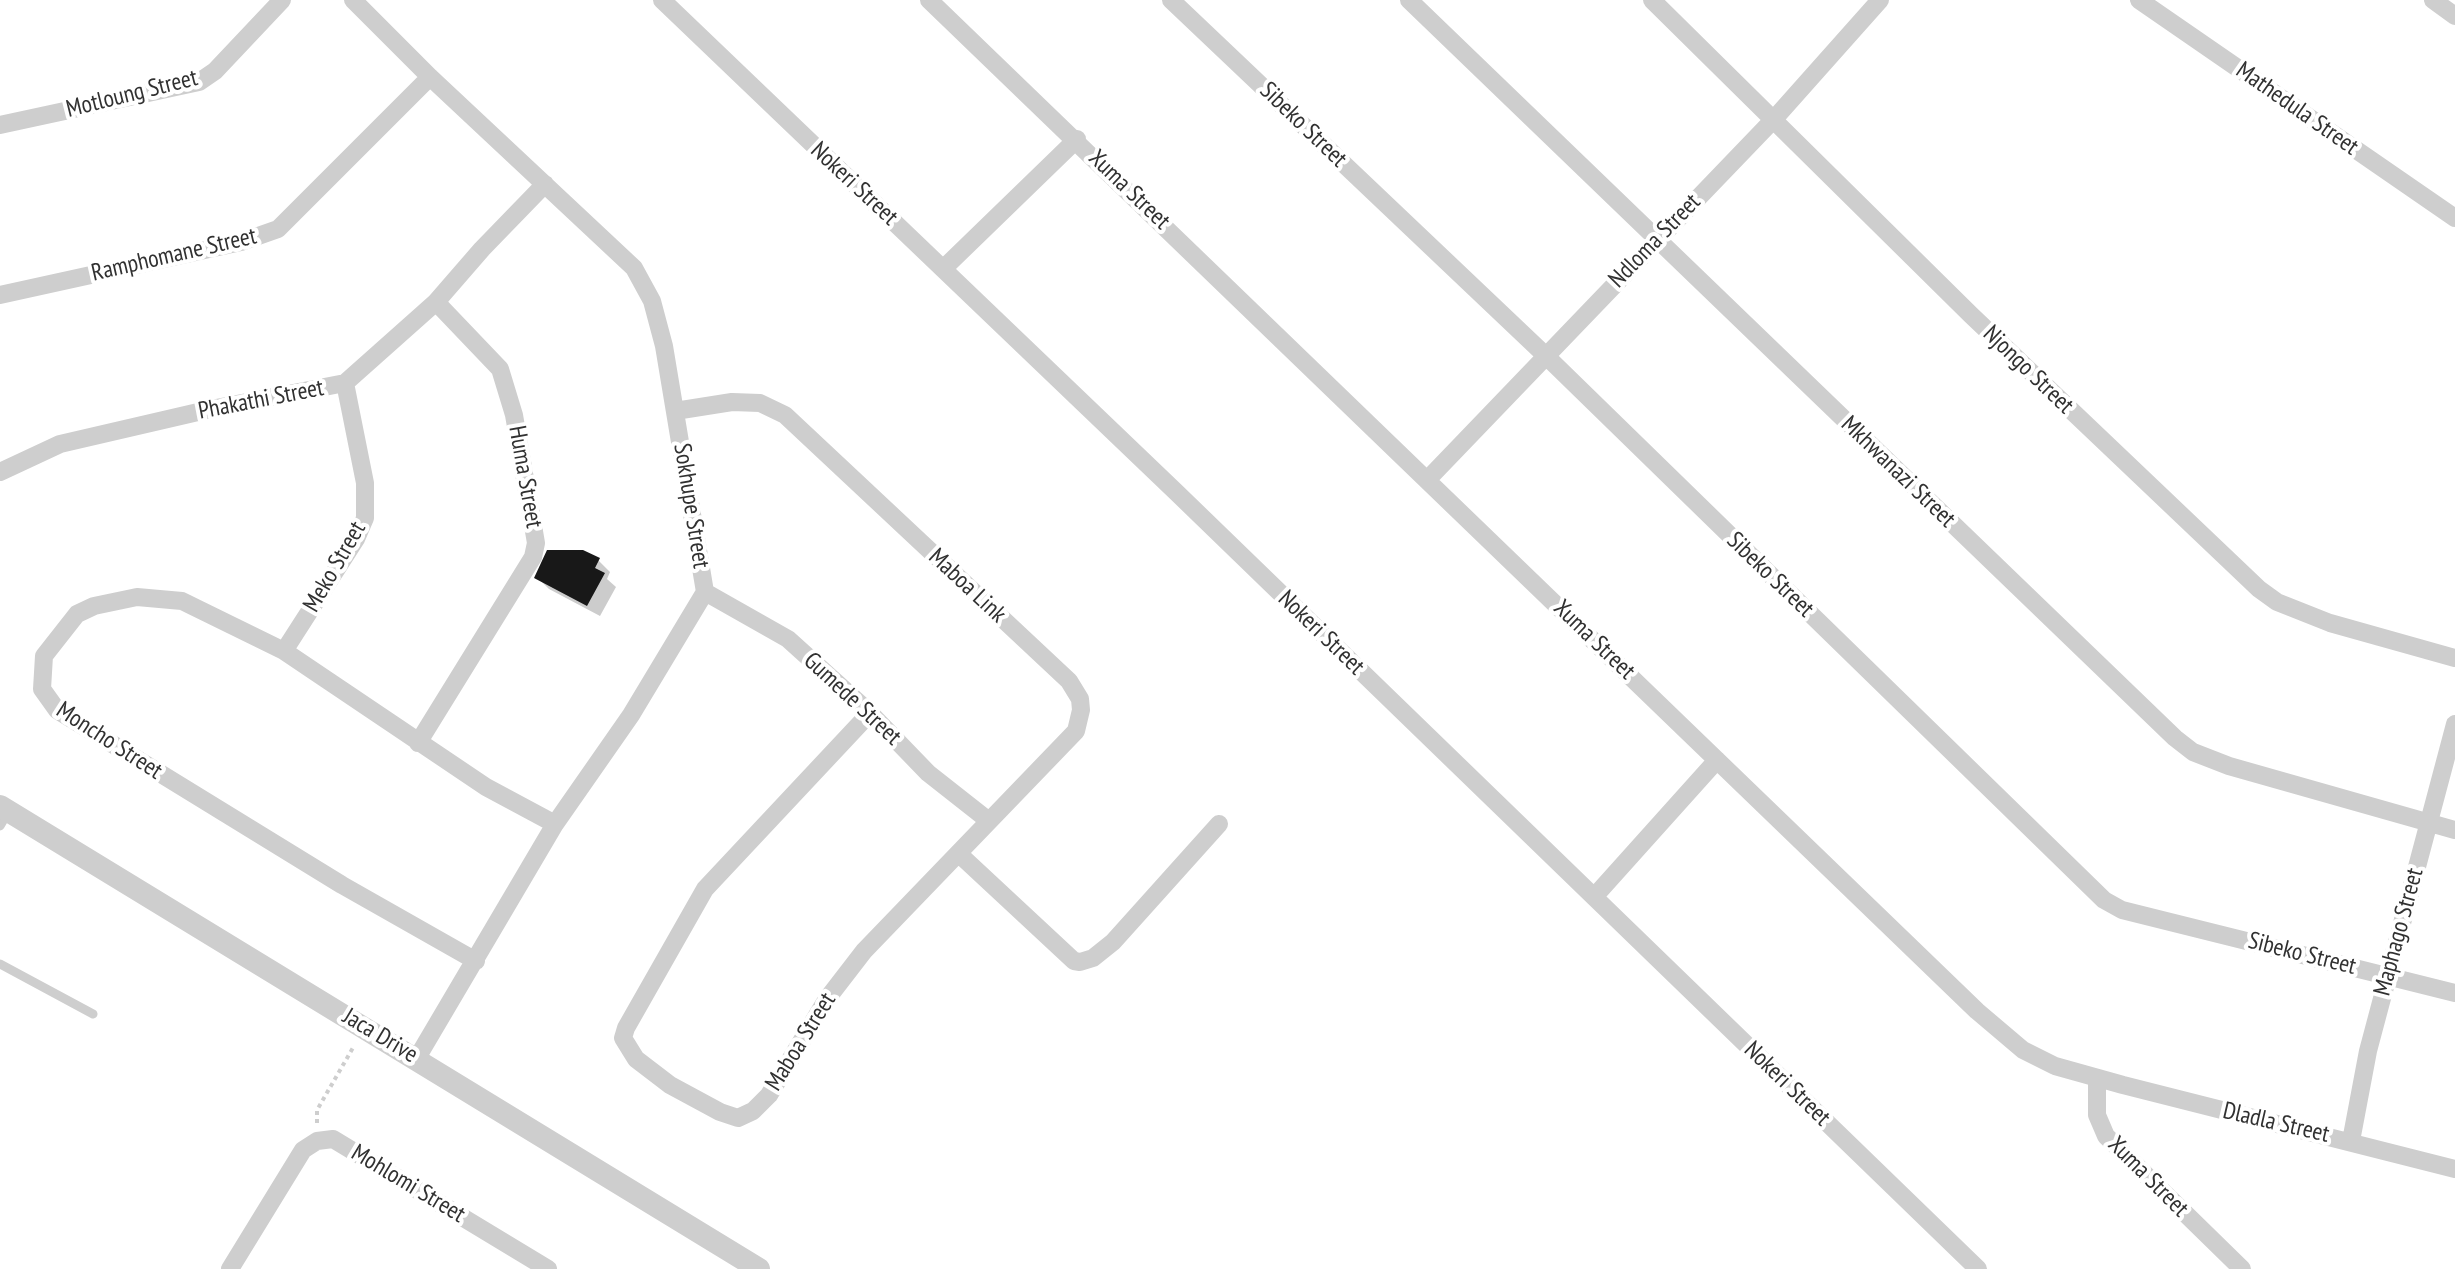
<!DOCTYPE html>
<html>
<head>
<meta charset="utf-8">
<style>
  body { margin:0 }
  canvas { display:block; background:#fff }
</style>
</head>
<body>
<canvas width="2455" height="1269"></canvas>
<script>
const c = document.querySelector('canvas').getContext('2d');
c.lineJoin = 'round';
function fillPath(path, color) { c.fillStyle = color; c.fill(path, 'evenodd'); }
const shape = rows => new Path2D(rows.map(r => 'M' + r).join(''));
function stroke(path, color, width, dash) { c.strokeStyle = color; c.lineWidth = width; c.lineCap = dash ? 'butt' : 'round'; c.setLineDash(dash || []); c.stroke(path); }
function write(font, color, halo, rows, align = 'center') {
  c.font = font + ' "PT Sans Narrow",sans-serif'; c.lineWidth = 8; c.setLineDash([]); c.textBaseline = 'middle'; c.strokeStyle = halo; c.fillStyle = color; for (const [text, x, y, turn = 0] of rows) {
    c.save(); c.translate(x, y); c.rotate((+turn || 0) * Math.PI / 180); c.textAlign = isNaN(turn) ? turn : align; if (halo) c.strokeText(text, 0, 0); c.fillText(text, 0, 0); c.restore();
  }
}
const shadow = shape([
  [598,560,610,572,607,579,616,587,600,616,549,589,537,577]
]);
const building = shape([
  [547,550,583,550,600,558,595,568,605,573,587,606,534,578]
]);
const path = shape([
  [317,1123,317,1110,354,1046]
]);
const service = shape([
  [0,826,9,811],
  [0,964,93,1014]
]);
const minor = shape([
  [353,0,430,77,634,268,652,301,664,346,705,592,631,715,555,824,417,1058],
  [662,0,1176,492,1978,1269],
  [929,0,1977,1011,2023,1050,2055,1066,2123,1085,2455,1169],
  [1171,0,1545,355,2104,900,2122,910,2455,993],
  [1409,0,2175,738,2193,752,2229,766,2455,830],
  [1652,0,1971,315,2259,589,2277,602,2330,623,2455,658],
  [2139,0,2455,218],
  [2433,0,2455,16],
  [0,125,199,82,215,71,282,0],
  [944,268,1077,139],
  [0,295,241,242,278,229,430,77],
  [675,411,732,402,760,403,785,415,1069,681,1080,699,1081,710,1076,731,864,951,827,999,769,1095,753,1111,738,1118,720,1112,670,1085,636,1059,623,1038,626,1028,705,889,870,713],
  [0,472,60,444,211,409,345,383,436,302,482,249,545,184],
  [1428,479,1775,118,1880,0],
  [705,592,788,639,870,713,928,773,989,821],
  [284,651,356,539,365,518,365,483,345,383],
  [418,743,533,557,536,543,514,415,500,369,436,302],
  [959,854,1074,961,1080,962,1093,958,1113,942,1219,824],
  [1594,897,1717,760],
  [476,961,342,885,57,710,42,689,44,656,77,614,94,606,137,597,182,601,284,651,486,787,555,824],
  [2097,1078,2097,1115,2106,1136,2242,1269],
  [2351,1141,2368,1051,2455,724],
  [230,1269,303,1150,317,1141,333,1139,548,1269]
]);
const tertiary = shape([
  [0,806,759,1269]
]);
const streetNames = [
  ["Motloung Street",132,94,-14],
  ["Mathedula Street",2297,109,35],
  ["Sibeko Street",1303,125,44],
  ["Nokeri Street",854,184,43],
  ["Xuma Street",1129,190,44],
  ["Ndloma Street",1655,241,-46],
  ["Ramphomane Street",174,255,-13],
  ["Njongo Street",2028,370,44],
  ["Phakathi Street",261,400,-11],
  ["Mkhwanazi Street",1898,472,44],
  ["Huma Street",525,477,80],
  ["Sokhupe Street",691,506,81],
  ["Meko Street",335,567,-60],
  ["Sibeko Street",1770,575,44],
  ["Maboa Link",967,586,43],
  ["Nokeri Street",1321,633,44],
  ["Xuma Street",1594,640,44],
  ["Gumede Street",852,699,43],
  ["Moncho Street",109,741,33],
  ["Maphago Street",2399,932,-75],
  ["Sibeko Street",2302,954,14],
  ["Jaca Drive",380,1036,31],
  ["Maboa Street",801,1042,-58],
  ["Nokeri Street",1787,1084,44],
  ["Dladla Street",2276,1123,13],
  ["Xuma Street",2148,1177,45],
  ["Mohlomi Street",408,1184,31]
];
fillPath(shadow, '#0003');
fillPath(building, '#181818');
stroke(path, '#cecece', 4, [4, 4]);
stroke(service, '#cecece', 9);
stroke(minor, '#cecece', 18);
stroke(tertiary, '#cecece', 22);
write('24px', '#313131', '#fff', streetNames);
</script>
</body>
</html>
